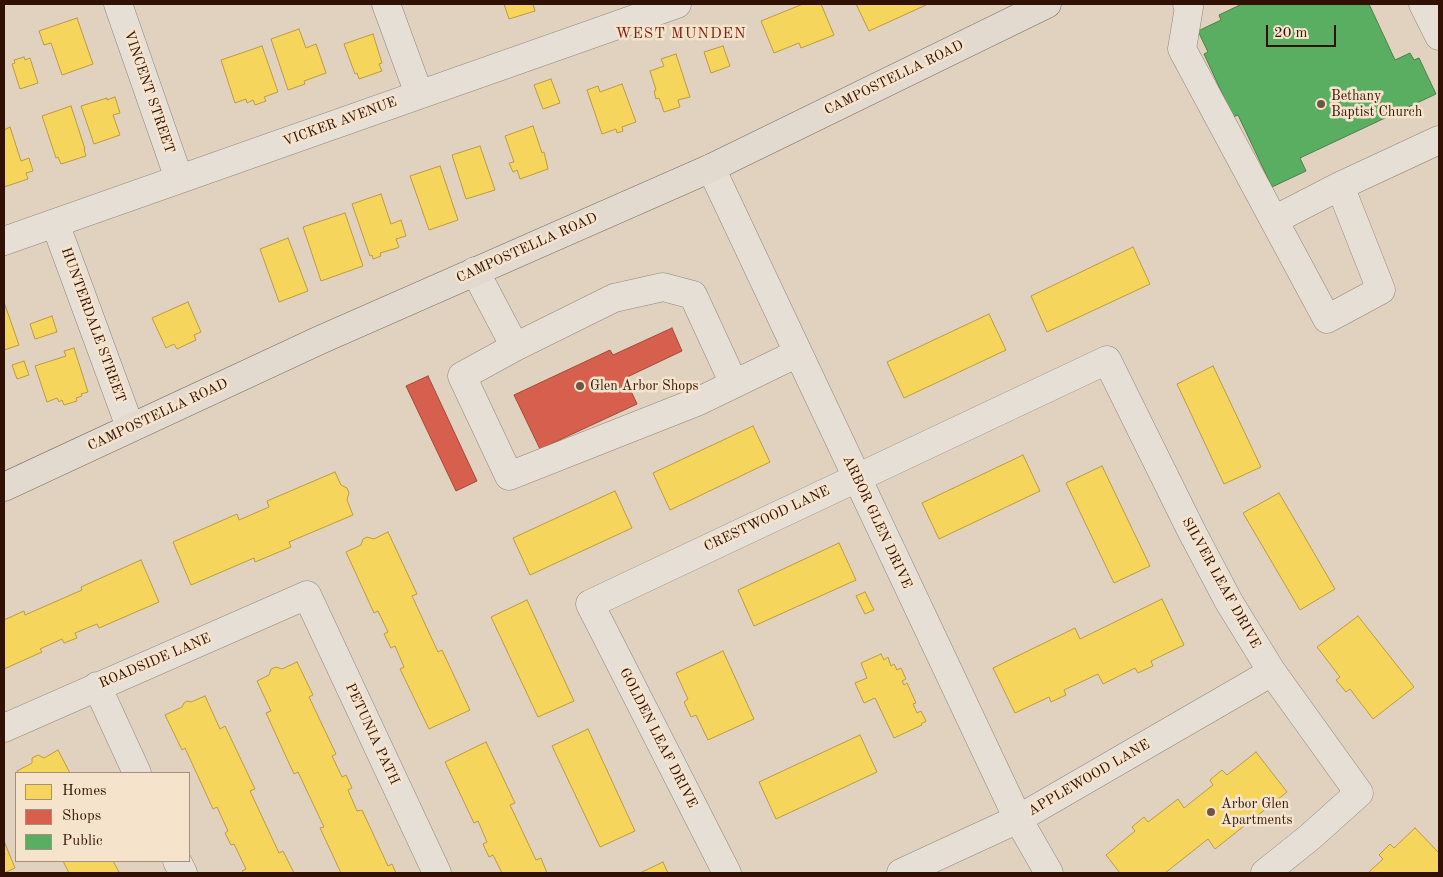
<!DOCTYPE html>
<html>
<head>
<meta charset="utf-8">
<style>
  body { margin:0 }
  #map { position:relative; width:1443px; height:877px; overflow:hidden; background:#e0d2be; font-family:"Old Standard TT",serif }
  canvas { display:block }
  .frame { position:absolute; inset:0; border:5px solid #311104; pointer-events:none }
  .legend { position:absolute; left:15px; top:772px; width:175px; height:90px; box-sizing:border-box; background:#f5e3cb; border:1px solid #a78f7b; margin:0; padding:6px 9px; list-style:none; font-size:15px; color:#311104 }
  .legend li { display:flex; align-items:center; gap:10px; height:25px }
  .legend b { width:25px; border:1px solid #a78f7b }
  .scale { position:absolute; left:1266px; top:25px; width:70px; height:22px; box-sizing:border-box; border:2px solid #311104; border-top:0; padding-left:6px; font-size:15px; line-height:18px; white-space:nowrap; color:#311104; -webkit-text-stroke:4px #f5e3cb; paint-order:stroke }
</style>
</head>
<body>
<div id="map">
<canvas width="1443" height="877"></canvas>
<div class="frame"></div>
<ul class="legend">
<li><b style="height:14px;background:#f6d55c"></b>Homes</li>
<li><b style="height:14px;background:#d6604d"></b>Shops</li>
<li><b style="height:14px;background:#5aae61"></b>Public</li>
</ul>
<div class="scale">20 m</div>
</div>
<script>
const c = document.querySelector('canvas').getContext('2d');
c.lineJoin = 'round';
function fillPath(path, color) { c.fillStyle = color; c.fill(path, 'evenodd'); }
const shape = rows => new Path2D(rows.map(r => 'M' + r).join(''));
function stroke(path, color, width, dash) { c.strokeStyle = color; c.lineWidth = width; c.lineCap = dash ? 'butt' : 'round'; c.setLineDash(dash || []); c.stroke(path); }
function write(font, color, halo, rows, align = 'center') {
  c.font = font + ' "Old Standard TT",serif'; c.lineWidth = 5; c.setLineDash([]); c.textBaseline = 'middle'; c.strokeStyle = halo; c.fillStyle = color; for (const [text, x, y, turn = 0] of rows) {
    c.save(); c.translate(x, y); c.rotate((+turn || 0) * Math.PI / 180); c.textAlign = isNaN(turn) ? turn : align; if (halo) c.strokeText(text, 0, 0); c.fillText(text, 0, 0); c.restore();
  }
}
const homes = shape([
  [504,4,533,4,535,11,509,19,504,4],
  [803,4,821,4,834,35,801,48,799,43,774,53,761,21,803,4],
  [856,4,925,4,926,5,869,31,856,4],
  [77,18,93,64,62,75,51,43,44,45,39,31,77,18],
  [299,29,306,48,316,44,326,73,304,81,305,84,288,90,271,39,299,29],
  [373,34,382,63,379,64,382,71,359,79,357,73,355,74,344,44,373,34],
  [262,46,278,92,264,97,266,101,255,105,253,100,247,103,246,99,235,103,221,60,262,46],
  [723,46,730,66,711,73,704,52,723,46],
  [676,54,690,97,678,100,680,107,664,112,659,98,656,99,654,91,656,90,650,71,664,66,661,59,676,54],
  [24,57,25,60,30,58,38,83,20,89,12,64,15,63,14,60,24,57],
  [551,79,560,103,543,109,534,85,551,79],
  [622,84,636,122,622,127,623,131,617,133,616,129,602,134,587,90,598,86,600,92,622,84],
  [115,97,120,113,113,115,120,135,94,144,81,106,107,98,107,100,115,97],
  [71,106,85,149,84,149,86,156,61,164,58,157,56,158,42,116,71,106],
  [533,126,542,153,544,152,548,169,520,179,517,170,513,172,509,163,514,162,505,136,533,126],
  [10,127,21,161,29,158,33,171,26,173,28,179,4,187,4,130,10,127],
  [480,146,495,190,466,199,452,155,480,146],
  [440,166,458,220,429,230,410,176,440,166],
  [381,194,391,224,401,220,406,236,396,239,399,247,397,248,380,253,381,256,373,259,372,255,370,256,352,204,381,194],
  [345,213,363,266,321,281,303,227,345,213],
  [288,238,308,291,279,302,260,249,288,238],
  [1133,247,1150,284,1047,332,1031,296,1133,247],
  [4,302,19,345,4,350,4,302],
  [188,302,201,332,194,335,196,340,177,349,174,344,166,348,152,318,188,302],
  [989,314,1006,350,904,398,887,362,989,314],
  [52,316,57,332,35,339,30,324,52,316],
  [74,348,88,392,81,394,82,396,76,398,77,401,64,405,62,400,59,402,57,398,47,402,35,366,66,356,64,351,74,348],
  [24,361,29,375,17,379,12,365,24,361],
  [1213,366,1261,467,1224,484,1177,384,1213,366],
  [753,426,770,462,670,510,653,473,753,426],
  [1023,455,1040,491,939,539,922,503,1023,455],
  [1102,466,1150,566,1114,583,1066,483,1102,466],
  [335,472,341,485,347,488,349,493,347,500,353,515,289,542,291,547,255,562,254,558,191,585,173,542,237,514,239,520,269,507,267,501,335,472],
  [615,491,632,528,530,575,513,538,615,491],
  [1279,493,1335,589,1300,610,1243,513,1279,493],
  [388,532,417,594,412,596,438,652,442,650,470,710,429,729,400,669,404,667,395,646,391,648,384,634,388,632,378,611,374,613,346,552,361,545,363,539,367,537,374,539,388,532],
  [839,543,856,580,754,626,738,590,839,543],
  [141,560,159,602,99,628,97,624,75,633,77,638,64,643,62,639,40,649,42,652,4,669,4,620,24,611,25,615,82,590,81,587,141,560],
  [865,592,874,610,865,614,856,596,865,592],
  [1162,599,1184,645,1151,661,1153,666,1138,673,1135,668,1103,684,1098,674,1064,690,1066,695,1051,702,1049,697,1015,713,993,668,1075,628,1080,639,1162,599],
  [527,600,574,701,538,717,491,617,527,600],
  [1358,616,1414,687,1373,719,1350,689,1346,692,1336,680,1340,677,1317,647,1358,616],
  [723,651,754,719,708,740,696,715,691,717,684,702,688,699,676,673,723,651],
  [881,654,884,660,888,657,891,666,894,664,897,670,901,668,906,679,902,681,904,685,907,683,916,703,913,704,917,713,921,711,926,721,921,724,922,725,894,738,875,698,864,703,855,683,867,678,861,663,881,654],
  [297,662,313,695,309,697,336,754,332,756,342,777,346,775,352,788,348,790,357,811,362,810,388,866,392,864,396,873,341,873,320,828,324,827,298,772,294,774,266,713,271,711,257,681,269,675,271,669,276,667,282,669,297,662],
  [205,696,220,729,225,726,255,789,250,791,279,853,283,851,294,873,244,873,242,871,246,869,234,844,231,845,225,833,228,831,217,807,213,809,185,748,182,750,165,715,182,707,184,703,187,701,191,702,205,696],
  [588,729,635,831,600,847,552,746,588,729],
  [860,735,877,772,776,819,759,782,860,735],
  [486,742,515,803,510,805,536,860,541,858,547,873,502,873,493,855,489,857,483,844,487,842,478,821,474,823,445,762,486,742],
  [58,750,70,773,18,773,17,771,32,763,32,758,38,755,44,758,58,750],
  [1256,752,1287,792,1215,849,1208,839,1165,873,1120,873,1106,855,1135,831,1132,827,1144,817,1148,822,1178,799,1184,808,1213,785,1210,780,1222,770,1227,775,1256,752],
  [1415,828,1439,853,1439,873,1368,873,1383,859,1379,855,1390,844,1394,848,1415,828],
  [4,841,15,868,4,873,4,841],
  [63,861,113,861,119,872,115,873,69,873,63,861],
  [663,862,668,873,640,873,663,862]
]);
const shops = shape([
  [672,328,682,351,625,378,637,404,540,449,514,395,610,350,613,355,672,328],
  [428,376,477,481,456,491,406,386,428,376]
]);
const public = shape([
  [1242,4,1369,4,1395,60,1410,53,1414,60,1419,58,1436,94,1300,158,1306,171,1272,187,1238,115,1233,117,1204,54,1208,52,1198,31,1221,20,1219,15,1242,4]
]);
const minor = shape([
  [118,4,179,179],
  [386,4,419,94],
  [1187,4,1189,7,1182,49,1327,319,1381,290,1340,186,1439,140],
  [1423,4,1439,36],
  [711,168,1018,819,1049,873],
  [1274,220,1340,186],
  [55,223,130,427],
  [4,241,677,4],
  [475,271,515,347,462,376,509,476,699,401,798,353],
  [515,347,614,298,663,287,693,295,734,384],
  [97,686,137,773],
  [4,728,307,595,437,873],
  [177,861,183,873],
  [727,873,590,604,1107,360,1191,530,1229,602,1272,672,1359,793,1310,837,1265,873],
  [901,873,1018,819,1272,672]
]);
const major = shape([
  [4,487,320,340,711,168,1047,4]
]);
const markers = [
  [1321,104,5,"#6e5545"],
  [580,386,5,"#6e5545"],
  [1211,812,5,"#6e5545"]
];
const streetNames = [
  ["CAMPOSTELLA ROAD",894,78,-26],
  ["VINCENT STREET",149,92,71],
  ["VICKER AVENUE",340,122,-20],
  ["CAMPOSTELLA ROAD",527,248,-24],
  ["HUNTERDALE STREET",93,325,70],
  ["CAMPOSTELLA ROAD",158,415,-25],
  ["CRESTWOOD LANE",767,519,-25],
  ["ARBOR GLEN DRIVE",877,522,65],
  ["SILVER LEAF DRIVE",1221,583,61],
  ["ROADSIDE LANE",155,661,-23],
  ["PETUNIA PATH",372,734,65],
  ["GOLDEN LEAF DRIVE",658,738,63],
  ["APPLEWOOD LANE",1089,778,-30]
];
const poiNames = [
  ["Bethany",1331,96],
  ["Baptist Church",1331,112],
  ["Glen Arbor Shops",590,386],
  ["Arbor Glen",1221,804],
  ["Apartments",1221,820]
];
const neighbourhoodNames = [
  ["WEST MUNDEN",681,34]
];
fillPath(homes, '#f6d55c');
stroke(homes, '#bb9a42', 1);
fillPath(shops, '#d6604d');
stroke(shops, '#a44837', 1);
fillPath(public, '#5aae61');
stroke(public, '#4e7f45', 1);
stroke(minor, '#918578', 29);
stroke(major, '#786b60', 29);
stroke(minor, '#e6dfd5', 28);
stroke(major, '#e2dace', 28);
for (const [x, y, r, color] of markers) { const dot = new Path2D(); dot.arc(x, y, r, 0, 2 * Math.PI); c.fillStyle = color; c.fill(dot); stroke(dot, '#f5e3cb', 2); }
write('14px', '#311104', '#f5e3cb', streetNames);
write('14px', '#311104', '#f5e3cb', poiNames, 'left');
c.letterSpacing = '1px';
write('15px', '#7a1f14', '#f5e3cb', neighbourhoodNames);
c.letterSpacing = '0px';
</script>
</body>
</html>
